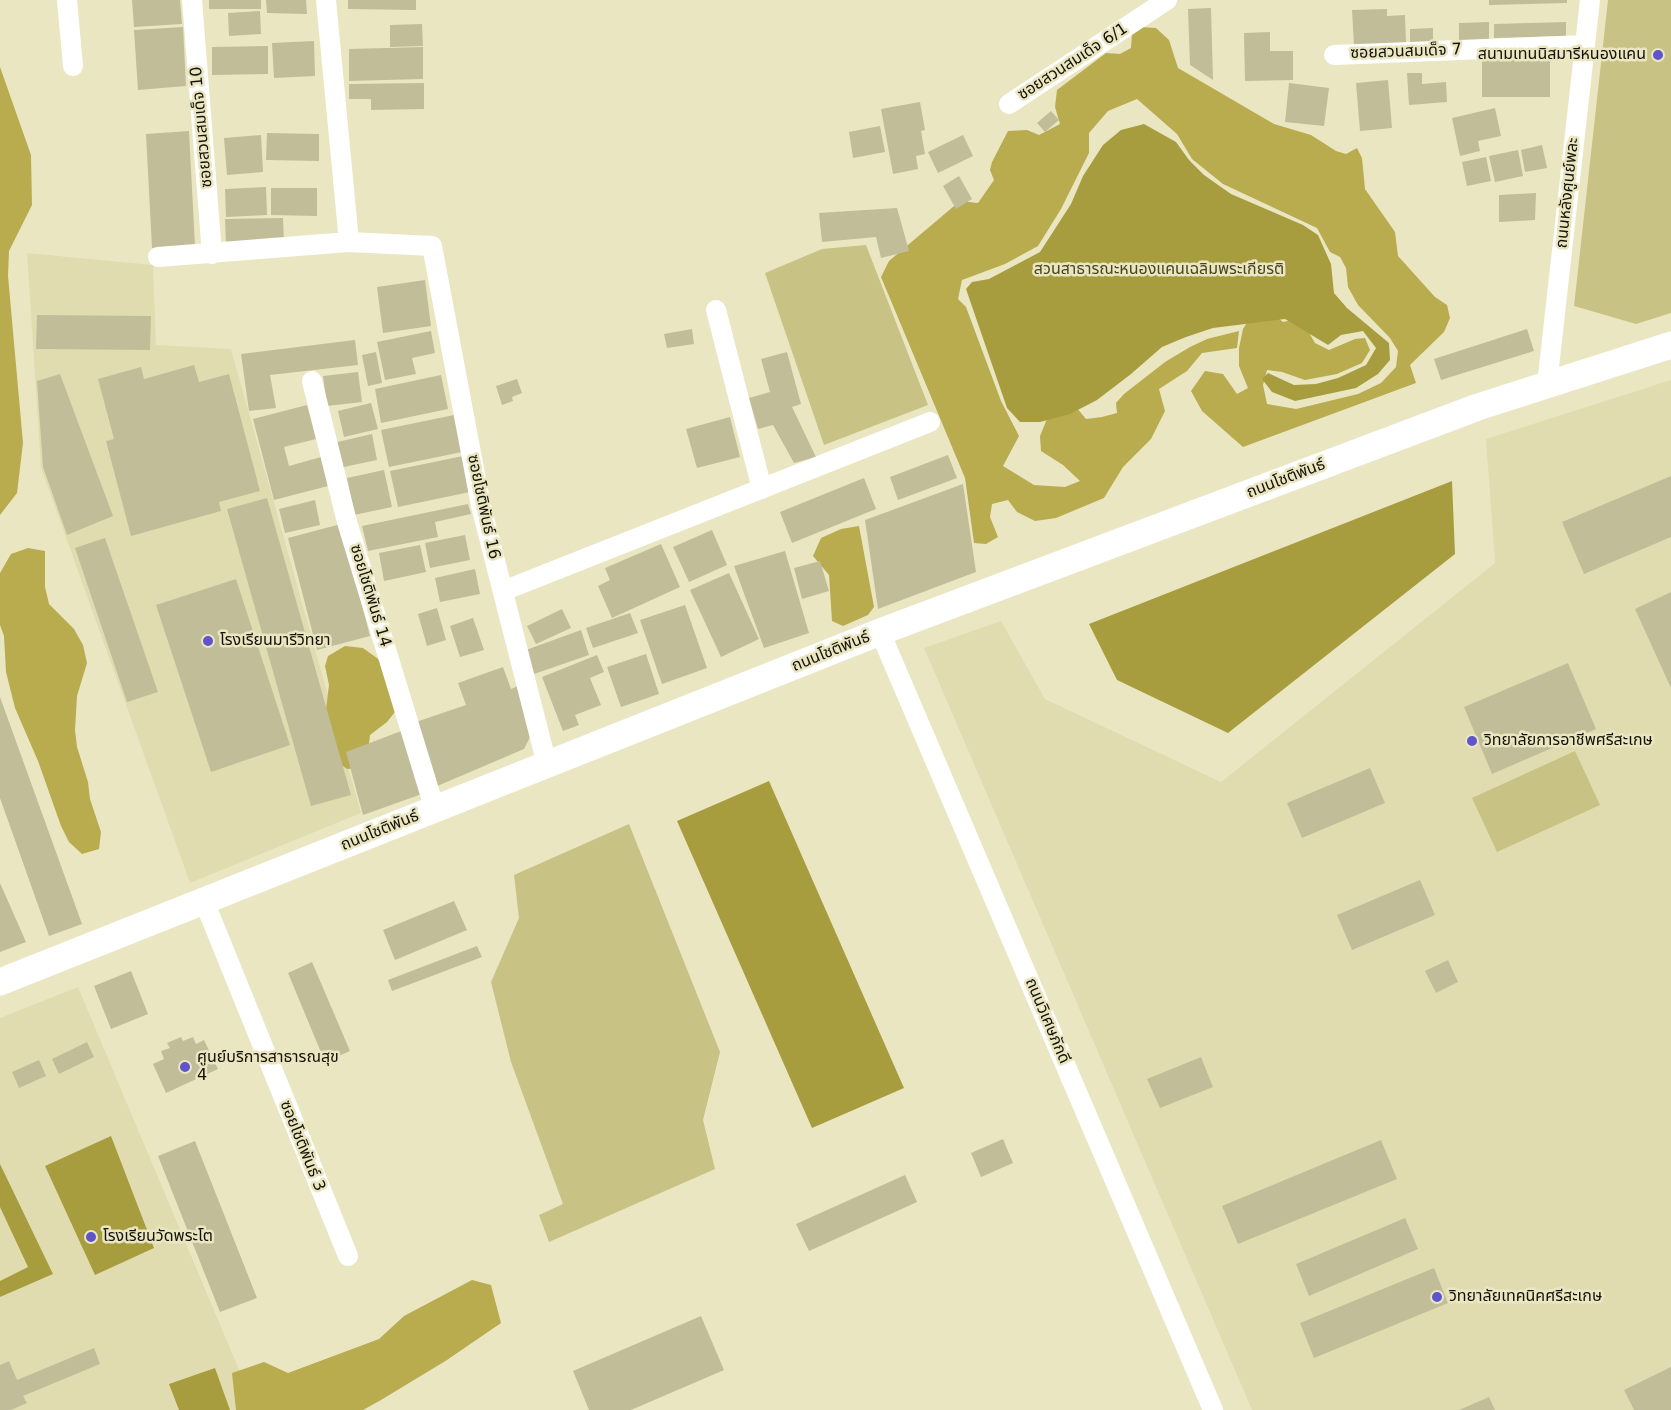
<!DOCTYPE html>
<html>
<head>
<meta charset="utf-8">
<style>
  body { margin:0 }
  canvas { display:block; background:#eae6c2 }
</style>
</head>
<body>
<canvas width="1671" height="1410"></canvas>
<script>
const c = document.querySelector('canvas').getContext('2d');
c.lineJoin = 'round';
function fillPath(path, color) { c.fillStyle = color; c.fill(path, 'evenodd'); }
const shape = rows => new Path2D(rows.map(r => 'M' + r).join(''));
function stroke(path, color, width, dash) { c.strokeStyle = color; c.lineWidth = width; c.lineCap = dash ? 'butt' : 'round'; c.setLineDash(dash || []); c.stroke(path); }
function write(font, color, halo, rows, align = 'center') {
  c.font = font + ' "DejaVu Sans","Noto Sans Thai",sans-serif'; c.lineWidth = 5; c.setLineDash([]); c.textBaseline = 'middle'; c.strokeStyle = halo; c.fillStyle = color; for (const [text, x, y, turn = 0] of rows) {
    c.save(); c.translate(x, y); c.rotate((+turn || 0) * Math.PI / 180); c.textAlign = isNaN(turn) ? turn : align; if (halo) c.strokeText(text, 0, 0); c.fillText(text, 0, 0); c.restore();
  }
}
const built = shape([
  [27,253,153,265,156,345,231,349,361,813,190,883,41,468],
  [1671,380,1671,1410,1252,1410,924,648,1001,621,1045,699,1221,782,1495,563,1486,439],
  [78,987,256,1410,0,1410,0,1018]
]);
const green = shape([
  [1608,0,1671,0,1671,313,1636,324,1574,306],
  [866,245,928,405,824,445,765,273,822,249],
  [1575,751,1600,805,1497,852,1472,798],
  [629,824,720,1052,703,1120,715,1169,549,1242,539,1215,563,1204,511,1062,491,982,519,918,514,875]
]);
const forest = shape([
  [1139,27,1156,28,1169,40,1178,68,1274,124,1311,135,1336,151,1346,154,1357,148,1362,158,1365,189,1395,232,1398,256,1435,297,1447,305,1450,318,1444,332,1410,365,1416,383,1243,447,1202,411,1191,391,1205,371,1223,374,1237,394,1248,388,1239,366,1239,348,1243,329,1250,318,1272,313,1283,322,1297,319,1307,329,1315,343,1329,350,1355,339,1365,338,1370,350,1362,363,1337,374,1305,380,1282,372,1267,370,1263,385,1267,404,1296,409,1358,394,1381,383,1396,367,1398,351,1390,338,1358,305,1348,287,1346,268,1340,257,1330,252,1317,228,1223,184,1192,159,1177,134,1137,99,1108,111,1089,133,1089,153,1061,209,1038,246,1005,264,962,280,958,299,966,307,1001,401,1019,436,1003,466,1034,485,1065,487,1080,481,1063,465,1041,451,1040,436,1049,414,1071,401,1086,419,1102,417,1117,413,1116,403,1124,394,1165,362,1190,347,1207,339,1239,331,1237,348,1202,353,1187,371,1159,389,1165,411,1151,439,1123,467,1104,498,1056,518,1035,521,1017,512,1008,500,992,504,990,517,998,537,986,544,974,543,965,478,881,277,889,261,960,201,978,203,994,180,990,170,992,162,1008,131,1027,130,1039,135,1060,124,1055,107,1057,90,1106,53,1120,54,1131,48,1132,33],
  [0,67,31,155,32,205,9,251,8,276,23,443,17,493,0,515],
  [859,526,874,607,868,615,843,626,832,621,829,575,813,556,821,538,841,529],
  [28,548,45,551,45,587,49,604,74,629,83,645,87,663,77,696,75,730,77,747,88,782,90,799,101,832,99,849,82,854,69,842,61,826,38,761,15,708,6,672,4,636,0,625,0,573,11,554],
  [345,646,363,648,381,661,395,712,387,722,370,735,367,761,356,768,347,769,340,764,324,726,329,685,325,666,328,656],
  [472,1280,491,1285,501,1323,447,1360,381,1400,363,1410,236,1410,232,1373,264,1362,288,1373,379,1339,404,1316]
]);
const water = shape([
  [1144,124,1176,142,1189,160,1204,175,1231,194,1303,225,1318,235,1331,264,1334,293,1347,308,1389,343,1390,360,1378,374,1356,388,1295,401,1272,392,1262,379,1268,373,1294,385,1316,384,1338,378,1366,365,1376,348,1363,331,1341,335,1328,345,1285,319,1213,328,1186,337,1162,347,1131,374,1097,400,1070,414,1040,422,1020,422,1007,408,966,289,972,282,989,279,1040,252,1071,204,1083,176,1103,145,1121,130],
  [1452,481,1455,554,1228,733,1117,680,1089,624],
  [769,781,904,1088,812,1128,677,821],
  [111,1136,154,1248,95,1275,45,1166],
  [0,1164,53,1274,0,1297,0,1281,28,1267,0,1207],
  [215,1368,230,1410,179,1410,169,1384]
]);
const building = shape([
  [132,0,180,0,182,24,134,27],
  [209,0,261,0,261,9,209,9],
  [266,0,306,0,307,14,267,13],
  [348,0,416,0,416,10,348,9],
  [1489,0,1567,0,1567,3,1489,5],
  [1211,8,1213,80,1190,65,1188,9],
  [1387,9,1387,16,1405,15,1406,43,1354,45,1352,10],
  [260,11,261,34,229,36,228,13],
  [1489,22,1489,40,1459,41,1459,23],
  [1566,22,1566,36,1494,38,1494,24],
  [422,24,423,46,390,47,390,25],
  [183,27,186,86,138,90,134,30],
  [1433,28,1433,42,1410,43,1410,29],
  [1270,32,1270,51,1293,51,1293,80,1245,81,1244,33],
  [314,41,315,76,274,78,272,43],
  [268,46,268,74,212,75,212,47],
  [423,47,423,79,349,81,349,49],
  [1482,59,1550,59,1550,97,1482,97],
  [1407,73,1422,73,1422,84,1446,82,1447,102,1409,105],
  [1388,80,1392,128,1360,131,1356,83],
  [424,83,424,109,371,110,371,99,349,99,349,84],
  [1289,83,1329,88,1324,126,1285,122],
  [920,102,925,130,921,131,925,154,916,156,918,169,893,174,881,109],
  [1495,108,1501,136,1478,141,1480,151,1460,156,1452,118],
  [1051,111,1059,120,1045,132,1037,123],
  [880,126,885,152,853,158,849,132],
  [189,131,195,246,152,248,146,134],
  [267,133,319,134,319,161,266,160],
  [261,135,263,172,227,175,224,138],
  [963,135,973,156,938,173,928,152],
  [1542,145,1547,168,1525,172,1521,150],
  [1518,150,1523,176,1495,182,1489,156],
  [1486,157,1491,181,1467,186,1462,162],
  [959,176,972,199,956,209,943,186],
  [266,187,267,215,226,217,225,189],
  [271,188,317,188,317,216,271,215],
  [1536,193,1535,220,1499,222,1499,195],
  [897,208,909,251,881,258,876,237,822,242,819,213],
  [283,218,284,242,226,244,225,219],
  [425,280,431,326,383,333,377,287],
  [37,315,151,316,150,350,36,349],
  [692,329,694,344,667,348,664,334],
  [1527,329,1534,351,1441,380,1434,359],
  [431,331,435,353,412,358,416,374,385,380,377,342],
  [355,340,358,365,270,375,276,408,249,411,241,354],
  [376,352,382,383,368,386,362,355],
  [787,352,801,404,792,407,816,457,794,463,773,425,758,429,749,398,770,392,761,359],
  [194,365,199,382,229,374,260,491,219,502,221,511,131,536,106,441,114,439,98,379,141,367,144,379],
  [358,372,362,402,327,406,323,376],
  [60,374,113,516,67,535,43,467,37,381],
  [441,375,448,409,381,423,375,389],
  [517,379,522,393,512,397,513,401,502,405,496,386],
  [371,403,378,429,344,437,338,411],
  [307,405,316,439,284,447,289,466,321,457,328,486,274,500,253,419],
  [454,415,462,452,389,467,381,430],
  [730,417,740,457,697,468,686,429],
  [372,434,377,460,339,468,333,443],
  [948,455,957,478,898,500,890,477],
  [463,456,470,492,398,507,390,471],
  [384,470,392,507,354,515,347,478],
  [1671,476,1671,537,1584,574,1562,522],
  [864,478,876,509,792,543,780,512],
  [963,484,976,572,878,609,865,520],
  [267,498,351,795,311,806,227,509],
  [315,500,320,525,285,533,279,509],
  [468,504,471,514,435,522,438,537,368,551,362,526],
  [341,524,370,636,317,650,288,538],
  [712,530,727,565,689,582,673,547],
  [465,535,470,560,430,568,425,543],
  [105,538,158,692,127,702,75,548],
  [661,544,680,587,612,618,598,586,610,580,605,568],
  [420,545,426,572,384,581,379,553],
  [785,551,809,633,764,648,734,566],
  [820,561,829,591,802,599,794,568],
  [475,569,480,594,440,602,435,578],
  [729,573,759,639,721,657,690,590],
  [236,579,290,745,211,772,156,605],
  [1671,592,1671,688,1635,609],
  [685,605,707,668,662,684,640,620],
  [437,608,446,640,427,646,418,614],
  [562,609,571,628,536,644,527,626],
  [630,613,638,633,593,648,586,628],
  [473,618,484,650,460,657,450,626],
  [581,630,589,655,534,674,526,650],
  [646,654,659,694,621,707,607,667],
  [597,655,604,672,590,678,601,705,575,715,579,725,563,731,542,677],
  [1568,663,1596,729,1492,774,1464,707],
  [503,667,511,689,518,686,531,735,524,749,435,787,416,722,466,705,458,683],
  [0,697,82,924,49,936,0,798],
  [404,730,422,794,363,815,346,752],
  [1370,768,1385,803,1302,838,1287,803],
  [1420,880,1435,915,1352,950,1337,915],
  [0,883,26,942,0,952],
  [454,901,467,930,395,960,383,930],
  [477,946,482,957,392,991,388,980],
  [1448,960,1458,982,1436,993,1425,971],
  [312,962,350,1051,325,1062,288,973],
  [131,971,148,1014,111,1029,94,986],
  [181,1037,183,1041,193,1037,196,1044,204,1040,218,1069,166,1093,153,1064,164,1059,161,1051,170,1048,167,1043],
  [87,1042,94,1057,59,1074,52,1059],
  [1201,1057,1213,1087,1160,1108,1147,1079],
  [39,1060,46,1076,19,1088,12,1072],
  [1003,1139,1013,1163,981,1177,971,1153],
  [1381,1140,1397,1179,1238,1244,1222,1206],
  [195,1141,257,1298,220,1312,158,1156],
  [905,1175,917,1202,809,1251,796,1224],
  [1405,1218,1418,1249,1309,1296,1296,1264],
  [1434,1268,1448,1303,1314,1358,1300,1323],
  [701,1316,724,1370,631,1410,589,1410,573,1371],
  [94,1348,100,1364,23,1396,27,1403,11,1410,0,1410,0,1365,9,1361,17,1380],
  [1671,1367,1671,1410,1634,1410,1624,1390],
  [1489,1397,1495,1410,1459,1410]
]);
const street = shape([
  [67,0,73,66],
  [192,0,212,254],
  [326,0,349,242],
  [1334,55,1585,45],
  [1009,104,1167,0],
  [158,257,349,242,432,246,481,506,547,765],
  [716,310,762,489],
  [312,381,347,522,435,810],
  [1547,385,1590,0],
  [503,591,930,422],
  [880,632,1213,1410],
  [204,901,348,1256]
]);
const secondary = shape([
  [0,982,880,632,1478,407,1671,345]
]);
const markers = [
  [1658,55,6,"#5f54cc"],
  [208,641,6,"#5f54cc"],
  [1472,741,6,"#5f54cc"],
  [185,1067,6,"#5f54cc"],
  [91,1237,6,"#5f54cc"],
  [1437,1297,6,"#5f54cc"]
];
const streetNames = [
  ["ซอยสวนสมเด็จ 7",1406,52,-2],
  ["ซอยสวนสมเด็จ 6/1",1073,62,-33],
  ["ซอยสวนสมเด็จ 10",202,127,-95],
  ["ถนนหลังศูนย์พละ",1568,193,-84],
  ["ถนนโชติพันธ์",1286,479,-21],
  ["ซอยโชติพันธ์ 16",483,507,78],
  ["ซอยโชติพันธ์ 14",370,596,73],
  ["ถนนโชติพันธ์",831,652,-22],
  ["ถนนโชติพันธ์",380,831,-22],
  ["ถนนวิเศษภักดี",1047,1021,67],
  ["ซอยโชติพันธ์ 3",302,1146,68]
];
const poiNames = [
  ["สนามเทนนิสมารีหนองแคน",1646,55,"right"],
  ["โรงเรียนมารีวิทยา",220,641],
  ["วิทยาลัยการอาชีพศรีสะเกษ",1484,741],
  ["ศูนย์บริการสาธารณสุข",197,1058],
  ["4",197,1076],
  ["โรงเรียนวัดพระโต",103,1237],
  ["วิทยาลัยเทคนิคศรีสะเกษ",1449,1297]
];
const parkNames = [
  ["สวนสาธารณะหนองแคนเฉลิมพระเกียรติ",1159,270]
];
fillPath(built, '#e1dcb0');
fillPath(green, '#c9c285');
fillPath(forest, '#b8ac4f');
fillPath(water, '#a89d3e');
fillPath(building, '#c1bd99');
stroke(street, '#fff', 20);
stroke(secondary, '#fff', 27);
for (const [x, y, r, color] of markers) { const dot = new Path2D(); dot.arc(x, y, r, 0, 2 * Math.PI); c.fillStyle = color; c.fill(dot); stroke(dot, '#eae6c2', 2); }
write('16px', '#141206', '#eae6c2', streetNames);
write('16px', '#141206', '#eae6c2', poiNames, 'left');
write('16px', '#49441d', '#eae6c2', parkNames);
</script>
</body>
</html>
